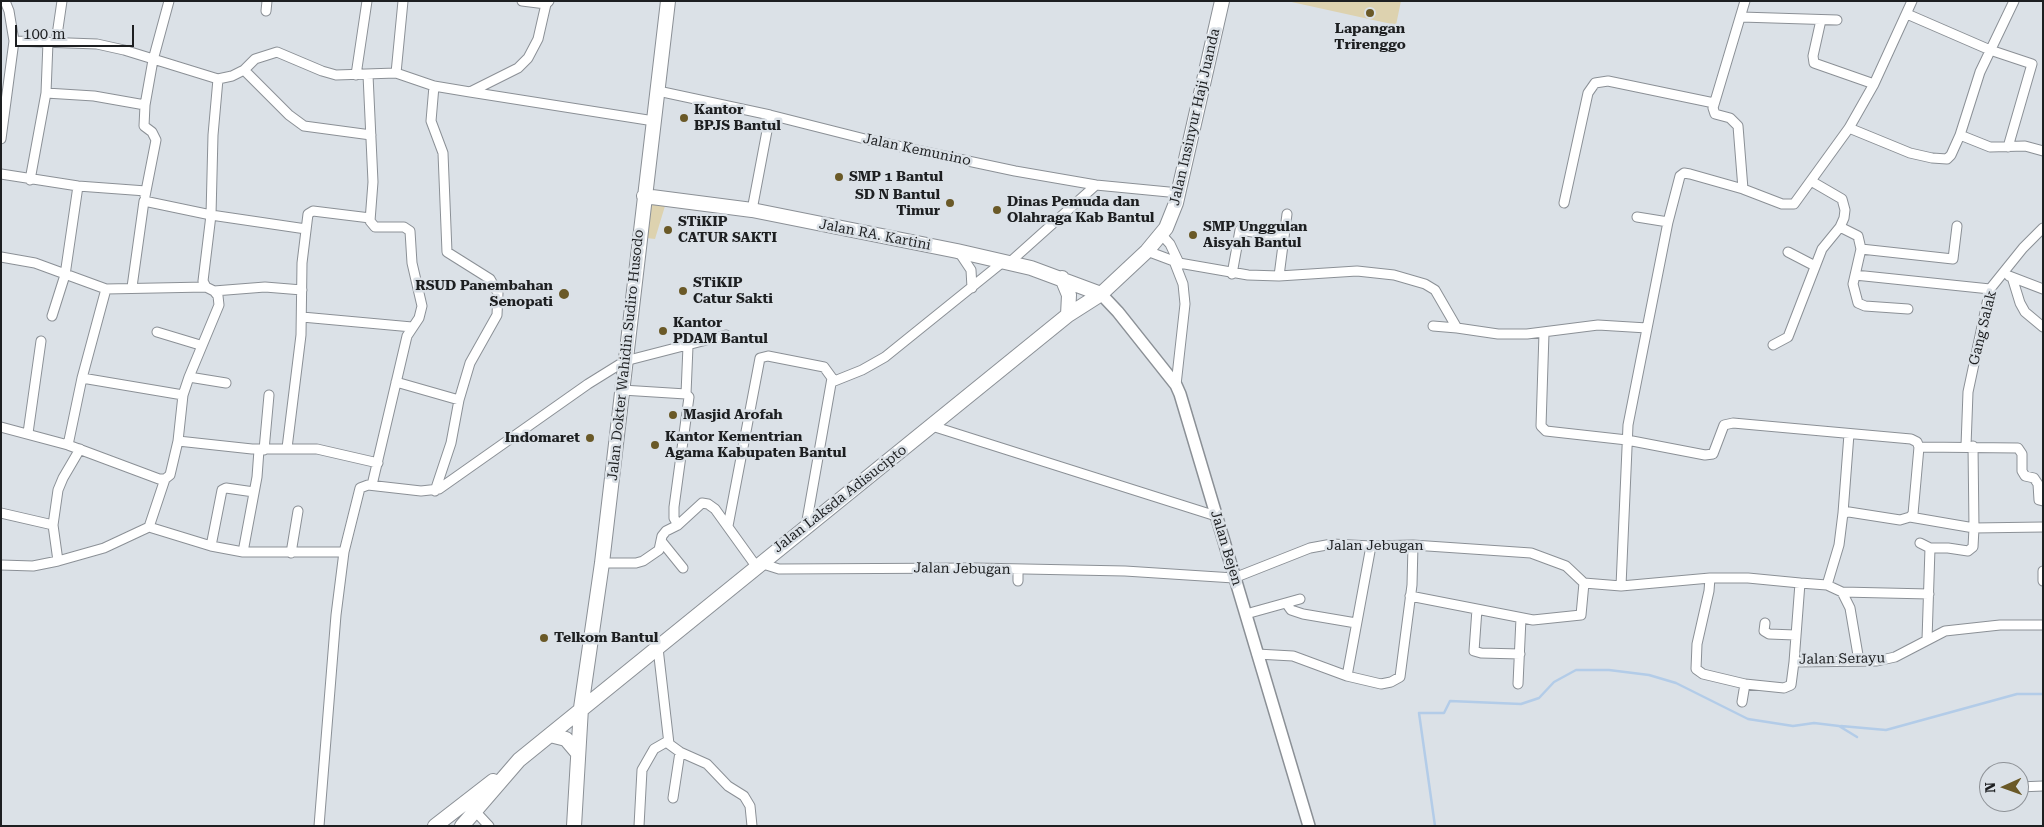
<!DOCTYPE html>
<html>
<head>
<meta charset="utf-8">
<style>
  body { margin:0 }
  #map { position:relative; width:2044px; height:827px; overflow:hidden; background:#dbe1e7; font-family:"Roboto Serif",serif }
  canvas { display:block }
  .frame { position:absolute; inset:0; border:2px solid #1d1f21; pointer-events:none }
  .north { position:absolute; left:1979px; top:762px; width:50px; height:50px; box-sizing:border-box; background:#dbe1e7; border:1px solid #8f9398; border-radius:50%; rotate:268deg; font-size:14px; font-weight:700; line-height:20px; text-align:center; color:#1d1f21 }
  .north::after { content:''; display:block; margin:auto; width:18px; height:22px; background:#6a5927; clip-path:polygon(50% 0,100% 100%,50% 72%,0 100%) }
  .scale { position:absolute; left:15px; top:25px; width:119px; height:22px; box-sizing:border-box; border:2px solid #1d1f21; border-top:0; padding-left:6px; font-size:15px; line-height:18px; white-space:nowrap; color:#1d1f21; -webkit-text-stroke:4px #dbe1e7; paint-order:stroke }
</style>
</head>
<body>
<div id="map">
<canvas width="2044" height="827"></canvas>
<div class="frame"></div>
<div class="north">N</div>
<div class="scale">100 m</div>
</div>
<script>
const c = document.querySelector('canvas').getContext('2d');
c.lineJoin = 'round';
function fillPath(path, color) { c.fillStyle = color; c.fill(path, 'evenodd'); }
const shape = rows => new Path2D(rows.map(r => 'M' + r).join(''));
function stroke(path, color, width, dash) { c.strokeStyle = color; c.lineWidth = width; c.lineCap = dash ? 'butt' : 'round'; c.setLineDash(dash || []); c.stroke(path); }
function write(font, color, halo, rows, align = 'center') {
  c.font = font + ' "Roboto Serif",serif'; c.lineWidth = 5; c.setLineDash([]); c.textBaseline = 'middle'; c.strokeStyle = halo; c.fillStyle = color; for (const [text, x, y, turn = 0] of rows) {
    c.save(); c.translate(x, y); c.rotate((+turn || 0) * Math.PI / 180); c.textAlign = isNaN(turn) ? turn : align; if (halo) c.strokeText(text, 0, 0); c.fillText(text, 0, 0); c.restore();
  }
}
const green = shape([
  [1287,1,1401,1,1396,25],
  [644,195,699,200,698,211,665,206,655,239,638,237]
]);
const stream = shape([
  [1841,726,1886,730,2017,694,2043,694],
  [1435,826,1419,713,1444,713,1450,701,1521,704,1539,698,1554,682,1576,670,1609,670,1649,675,1676,683,1748,719,1793,726,1814,723,1839,726,1857,737]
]);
const minor = shape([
  [522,1,546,4],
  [266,11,267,1],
  [1907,14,1990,50,2032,64,2008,147],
  [1741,17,1837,20],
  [1821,20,1813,56,1814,63,1874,84],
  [14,41,97,44,124,50,218,79,232,76,244,70,255,59,277,52,322,71,336,75,396,73,434,86,470,92,518,68,528,58,538,39,546,4,549,1],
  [56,42,62,1],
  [244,70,289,115,304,126,371,135],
  [396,73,403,1],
  [356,75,367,1],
  [368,75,373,182,370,221,375,227,404,227,410,231,412,263,422,306,419,318,407,336,372,485],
  [434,86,431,121,443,153,447,252,490,279,498,293,497,315,470,363,459,400,451,443,435,491],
  [658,91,770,115,869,140,1015,171,1096,185,1179,193],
  [470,92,654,121],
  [46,93,94,96,145,105],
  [1849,128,1910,153,1932,158,1947,159,1951,155,1960,135,1990,147,2025,146,2043,151],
  [1960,135,1980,72,2014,1],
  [1,139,14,41,9,11,5,1],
  [1,174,78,186,146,191,145,196],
  [30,180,46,93,48,42],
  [1743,189,1738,126,1730,118,1715,114,1713,108,1745,1],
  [146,191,156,140,152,132,144,126,145,105,153,60,169,1],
  [1564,203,1588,93,1595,83,1608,81,1714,103],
  [752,210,770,115],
  [1637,217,1668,222],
  [1840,227,1858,236,1861,249,1953,259,1957,226],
  [306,229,211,215,203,281,206,287,214,291,218,296,219,305,189,377,183,395,178,441,252,449,317,449,378,463],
  [1161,234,1170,244,1179,263],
  [1861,249,1853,284,1858,303,1865,306,1908,309],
  [1147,251,1179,263,1248,275,1279,276,1357,271,1394,275,1425,284,1435,290,1457,328,1498,334,1527,334,1598,325,1647,328],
  [959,252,971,270,972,288],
  [1788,252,1815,266],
  [1,257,35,263,106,289,206,287],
  [1174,261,1183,284,1185,304,1176,385],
  [1010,262,1096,185],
  [1232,274,1240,230,1284,237],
  [1855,275,1990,289],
  [1279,276,1287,214],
  [2009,276,2043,289],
  [2012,277,2020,303,2025,312,2043,327],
  [132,287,144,201,211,215,213,135,218,79],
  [214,291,265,287,302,290],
  [52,316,65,275,78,186],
  [302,317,412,327],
  [1433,326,1457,328],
  [157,332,200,345],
  [1544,333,1541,426,1546,431,1627,440,1705,455,1713,454,1724,425,1733,423,1911,439,1917,442,1919,447,1913,514,1910,517,1900,520,1849,512,1843,513,1839,545,1827,585,1842,592,1929,594],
  [1773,345,1788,337,1822,249,1840,227,1844,218,1845,210,1842,199,1811,181],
  [189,377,226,383],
  [82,378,183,395],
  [396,382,459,400],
  [832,382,862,370,885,357,1004,261],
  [622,390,686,394,689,397,674,507,674,518,678,525],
  [686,394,688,346],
  [932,426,1216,516],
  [1,427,68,445,159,479,165,479,170,475,178,441],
  [28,433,41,341],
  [68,445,82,378,106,289],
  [1966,446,1968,392,1990,289,2023,248,2043,228],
  [1919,447,2018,448,2022,454,2022,471,2025,476,2034,478,2038,484,2039,500,2043,501],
  [287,448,301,335,302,263,308,214,313,211,370,218],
  [264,450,269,395],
  [1,513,53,525],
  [1843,513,1849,434],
  [1910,517,1974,528,1973,446],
  [728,526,760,358,768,356,824,367,832,378,806,526],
  [149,527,165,479],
  [662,542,683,568],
  [1920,543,1930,548,1927,640],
  [211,546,222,490,226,488,254,492],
  [1930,548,1948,548,1968,551,1973,547,1974,528,2043,527],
  [243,552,257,477,259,450],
  [291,553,298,511],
  [58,561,53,525,58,490,63,478,80,449],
  [602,563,636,563,643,561,659,550,662,536,666,531,678,525,702,503,708,504,715,509,756,566],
  [760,563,779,569,975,568,1125,571,1234,578,1310,548,1332,544,1371,546,1413,545,1531,553,1566,566,1584,583,1621,586,1710,578,1748,578,1800,583,1794,662,1877,661,1895,657,1945,631,2000,625,2043,625],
  [1,565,33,566,58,561,104,548,149,527,211,546,243,552,344,552],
  [2043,571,2043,581],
  [1710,578,1709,591,1697,644,1696,669,1703,674,1745,684],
  [1018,581,1018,570],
  [1800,583,1827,585],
  [1621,586,1628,425,1668,222,1680,176,1684,173,1690,174,1743,189,1782,204,1794,204,1849,128,1874,84,1912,1],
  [1842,592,1850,608,1859,661],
  [1410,596,1533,620,1581,615,1584,583],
  [1286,603,1291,610,1303,614,1356,623],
  [1477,609,1474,651,1481,653,1520,654],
  [1246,614,1300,599],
  [1765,623,1764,631,1769,634,1795,635],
  [658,648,669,744,680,752,707,764,728,786,744,796,750,806,752,826],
  [1257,654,1293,656,1347,676,1381,684,1391,682,1400,677,1412,585,1413,545],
  [1347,676,1371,546],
  [1518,684,1521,618],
  [1742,702,1745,684,1784,688,1791,685,1794,662],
  [2019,787,2043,786],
  [673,798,680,752],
  [475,811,489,826],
  [319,826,336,615,344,552,360,488,368,485,421,491,439,489,588,384,625,361,726,335],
  [639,826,642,770,654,749,668,741]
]);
const tertiary = shape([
  [1101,294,1118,312,1176,385,1180,394,1309,826]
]);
const secondary = shape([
  [644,196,752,210,957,251,1031,268,1101,294],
  [1062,278,1069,295,1068,315],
  [550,735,566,739,577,752],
  [435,826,493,781],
  [462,826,519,760,1068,315,1101,294,1147,251,1166,228,1176,203,1222,1],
  [574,826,581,708,602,563,668,1]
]);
const markers = [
  [1370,13,5,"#6a5927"],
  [684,118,5,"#6a5927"],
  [839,177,5,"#6a5927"],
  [950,203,5,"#6a5927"],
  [997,210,5,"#6a5927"],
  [668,230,5,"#6a5927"],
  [1193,235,5,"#6a5927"],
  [683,291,5,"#6a5927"],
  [564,294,6,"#6a5927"],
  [663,331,5,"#6a5927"],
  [673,415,5,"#6a5927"],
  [590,438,5,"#6a5927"],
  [655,445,5,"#6a5927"],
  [544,638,5,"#6a5927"]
];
const poiNames = [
  ["Lapangan",1370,29,"center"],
  ["Trirenggo",1370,45,"center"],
  ["Kantor",694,110],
  ["BPJS Bantul",694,126],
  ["SMP 1 Bantul",849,177],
  ["SD N Bantul",940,195,"right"],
  ["Timur",940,211,"right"],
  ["Dinas Pemuda dan",1007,202],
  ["Olahraga Kab Bantul",1007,218],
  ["STiKIP",678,222],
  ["CATUR SAKTI",678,238],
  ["SMP Unggulan",1203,227],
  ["Aisyah Bantul",1203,243],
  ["STiKIP",693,283],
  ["Catur Sakti",693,299],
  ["RSUD Panembahan",553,286,"right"],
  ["Senopati",553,302,"right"],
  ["Kantor",673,323],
  ["PDAM Bantul",673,339],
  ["Masjid Arofah",683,415],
  ["Kantor Kementrian",665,437],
  ["Agama Kabupaten Bantul",665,453],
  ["Indomaret",580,438,"right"],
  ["Telkom Bantul",554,638]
];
const streetNames = [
  ["Jalan Insinyur Haji Juanda",1195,117,-77],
  ["Jalan Kemunino",917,150,12],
  ["Jalan RA. Kartini",875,235,11],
  ["Gang Salak",1983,328,-76],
  ["Jalan Dokter Wahidin Sudiro Husodo",626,355,-84],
  ["Jalan Laksda Adisucipto",840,499,-38],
  ["Jalan Jebugan",1375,546],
  ["Jalan Bejen",1226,548,73],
  ["Jalan Jebugan",962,569,1],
  ["Jalan Serayu",1842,659,-1]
];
fillPath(green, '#ddd2af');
stroke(stream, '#b3cce8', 2.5);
stroke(minor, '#8b9096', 11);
stroke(tertiary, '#8b9096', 14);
stroke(secondary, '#8b9096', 16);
stroke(minor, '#fff', 9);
stroke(tertiary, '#fff', 11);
stroke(secondary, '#fff', 14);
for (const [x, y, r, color] of markers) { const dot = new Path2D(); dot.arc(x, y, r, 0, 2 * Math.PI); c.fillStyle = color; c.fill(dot); stroke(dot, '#dbe1e7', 2); }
write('bold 14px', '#1d1f21', '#dbe1e7', poiNames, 'left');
write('14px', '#1d1f21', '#dbe1e7', streetNames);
</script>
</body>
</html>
